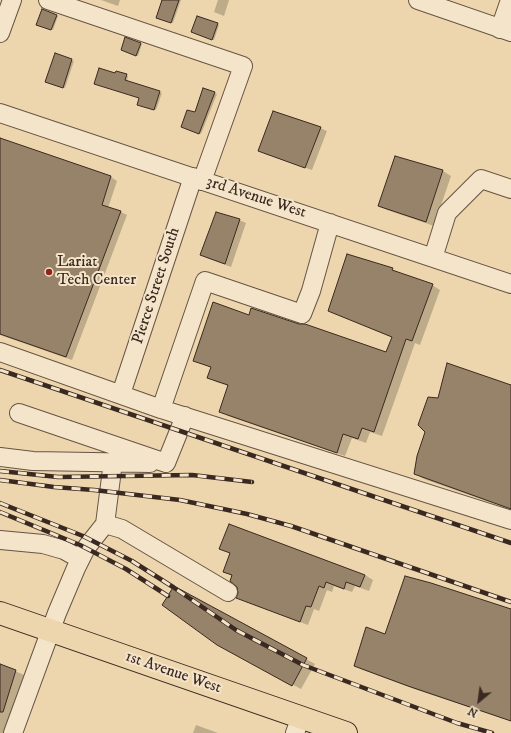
<!DOCTYPE html>
<html>
<head>
<meta charset="utf-8">
<style>
  body { margin:0 }
  #map { position:relative; width:511px; height:733px; overflow:hidden; background:#edd6ad; font-family:"IM FELL DW Pica",serif }
  canvas { display:block }
  .north { position:absolute; left:459px; top:681px; width:40px; height:40px; -webkit-text-stroke:3px #f3e4ca; paint-order:stroke; rotate:209deg; font-size:11px; font-weight:700; line-height:16px; text-align:center; color:#3a2921 }
  .north::after { content:''; display:block; margin:auto; width:14px; height:18px; background:#3a2921; clip-path:polygon(50% 0,100% 100%,50% 72%,0 100%) }
</style>
</head>
<body>
<div id="map">
<canvas width="511" height="733"></canvas>
<div class="north">N</div>
</div>
<script>
const c = document.querySelector('canvas').getContext('2d');
c.lineJoin = 'round';
function fillPath(path, color) { c.fillStyle = color; c.fill(path, 'evenodd'); }
const shape = rows => new Path2D(rows.map(r => 'M' + r).join(''));
function stroke(path, color, width, dash) { c.strokeStyle = color; c.lineWidth = width; c.lineCap = dash ? 'butt' : 'round'; c.setLineDash(dash || []); c.stroke(path); }
function write(font, color, halo, rows, align = 'center') {
  c.font = font + ' "IM FELL DW Pica",serif'; c.lineWidth = 4; c.setLineDash([]); c.textBaseline = 'middle'; c.strokeStyle = halo; c.fillStyle = color; for (const [text, x, y, turn = 0] of rows) {
    c.save(); c.translate(x, y); c.rotate((+turn || 0) * Math.PI / 180); c.textAlign = isNaN(turn) ? turn : align; if (halo) c.strokeText(text, 0, 0); c.fillText(text, 0, 0); c.restore();
  }
}
const shadow = shape([
  [101,0,120,0,118,6],
  [164,0,181,0,173,23,159,18],
  [218,0,229,0,224,16,214,12],
  [56,16,58,16,53,30,39,25],
  [217,24,219,25,214,40,194,33],
  [141,44,142,44,138,56,124,50],
  [55,54,74,61,65,88,48,82],
  [117,72,128,76,127,81,162,93,156,110,140,105,140,98,116,74],
  [204,89,217,94,201,134,184,127,195,114],
  [320,128,327,131,312,170,265,154,259,150],
  [0,139,111,177,117,181,108,208,121,212,127,215,72,360,0,335],
  [396,157,443,171,451,176,434,226,387,210,379,206],
  [239,220,246,223,231,267,207,258,201,255],
  [392,269,401,274,432,285,440,290,420,345,415,343,382,436,370,432,366,443,352,438,345,456,228,416,220,411,228,386,216,382,208,377,211,368,194,360,249,316,387,354,393,338,338,315],
  [511,386,511,510,424,479,415,474,439,400],
  [221,548,365,575,373,580,369,591,355,586,352,592,334,586,332,592,327,590,319,611,314,609,308,625,246,602,238,598,239,593,232,576,224,571,231,554],
  [174,587,315,664,301,689,226,649],
  [511,611,511,721,417,690,363,670,355,665,386,635],
  [0,665,15,671,24,675,6,733,0,733],
  [196,725,218,733,193,733]
]);
const building = shape([
  [162,0,179,0,171,23,156,18,162,0],
  [42,9,57,15,51,30,36,25,42,9],
  [197,16,218,23,212,40,191,32,197,16],
  [125,37,141,43,136,56,121,50,125,37],
  [55,53,72,59,63,88,45,82,55,53],
  [99,68,115,73,116,71,127,74,125,80,160,91,154,110,137,105,139,98,94,84,99,68],
  [203,88,215,92,199,134,181,127,187,110,195,112,203,88],
  [273,111,321,127,305,168,258,151,273,111],
  [0,138,111,176,102,205,121,211,66,357,0,334,0,138],
  [395,156,443,170,426,222,378,206,395,156],
  [216,212,240,219,225,264,200,255,216,212],
  [347,254,393,268,392,270,433,284,412,341,406,339,374,432,362,428,358,439,343,434,337,453,219,412,228,385,207,378,211,367,193,361,213,302,249,315,251,308,299,324,305,324,386,352,392,337,328,311,347,254],
  [447,363,511,385,511,509,414,474,417,456,425,432,418,425,428,397,438,398,447,363],
  [229,524,365,575,360,587,346,582,344,589,326,582,324,588,319,586,311,607,306,606,300,622,236,598,238,593,237,587,230,581,232,575,223,572,230,553,219,549,229,524],
  [405,576,431,583,511,609,511,721,408,686,354,666,366,627,385,634,405,576],
  [174,586,307,658,292,686,217,645,162,605,174,586],
  [0,664,16,670,3,712,0,712,0,664]
]);
const minor = shape([
  [48,0,243,66,202,181],
  [418,0,511,32],
  [500,29,510,0],
  [0,33,12,0],
  [0,113,511,284],
  [433,258,447,213,481,179,511,189],
  [0,352,161,409,205,281,302,314,311,291,330,223],
  [121,394,193,177],
  [161,409,511,520],
  [19,413,166,463,185,416],
  [0,457,33,461,150,463],
  [105,524,113,462],
  [0,540,43,544,64,550,80,559],
  [13,733,57,613,76,568,86,548,105,524,122,529,228,592],
  [295,733,301,717]
]);
const major = shape([
  [0,613,346,733]
]);
const rail = shape([
  [0,370,511,543],
  [0,471,58,477,192,475,252,482],
  [0,480,54,487,94,490,180,500,247,514,291,526,511,602],
  [0,503,83,536,132,561,173,587,236,630,303,665,457,723,492,733],
  [0,512,80,545,126,569,168,596]
]);
const markers = [
  [49,272,4,"#8f2418"]
];
const streetNames = [
  ["3rd Avenue West",256,198,18],
  ["Pierce Street South",157,286,-72],
  ["1st Avenue West",173,673,19]
];
const poiNames = [
  ["Lariat",57,263],
  ["Tech Center",57,281]
];
fillPath(shadow, '#0003');
fillPath(building, '#97836a');
stroke(building, '#3a2921', 1);
stroke(minor, '#675444', 20);
stroke(major, '#3a2921', 24);
stroke(minor, '#f3e4ca', 18);
stroke(major, '#edd6ad', 22);
stroke(rail, '#3a2921', 4.5);
stroke(rail, '#f3e4ca', 3, [9]);
for (const [x, y, r, color] of markers) { const dot = new Path2D(); dot.arc(x, y, r, 0, 2 * Math.PI); c.fillStyle = color; c.fill(dot); stroke(dot, '#f3e4ca', 1.5); }
write('16px', '#3a2921', '#f3e4ca', streetNames);
write('16px', '#3a2921', '#f3e4ca', poiNames, 'left');
</script>
</body>
</html>
